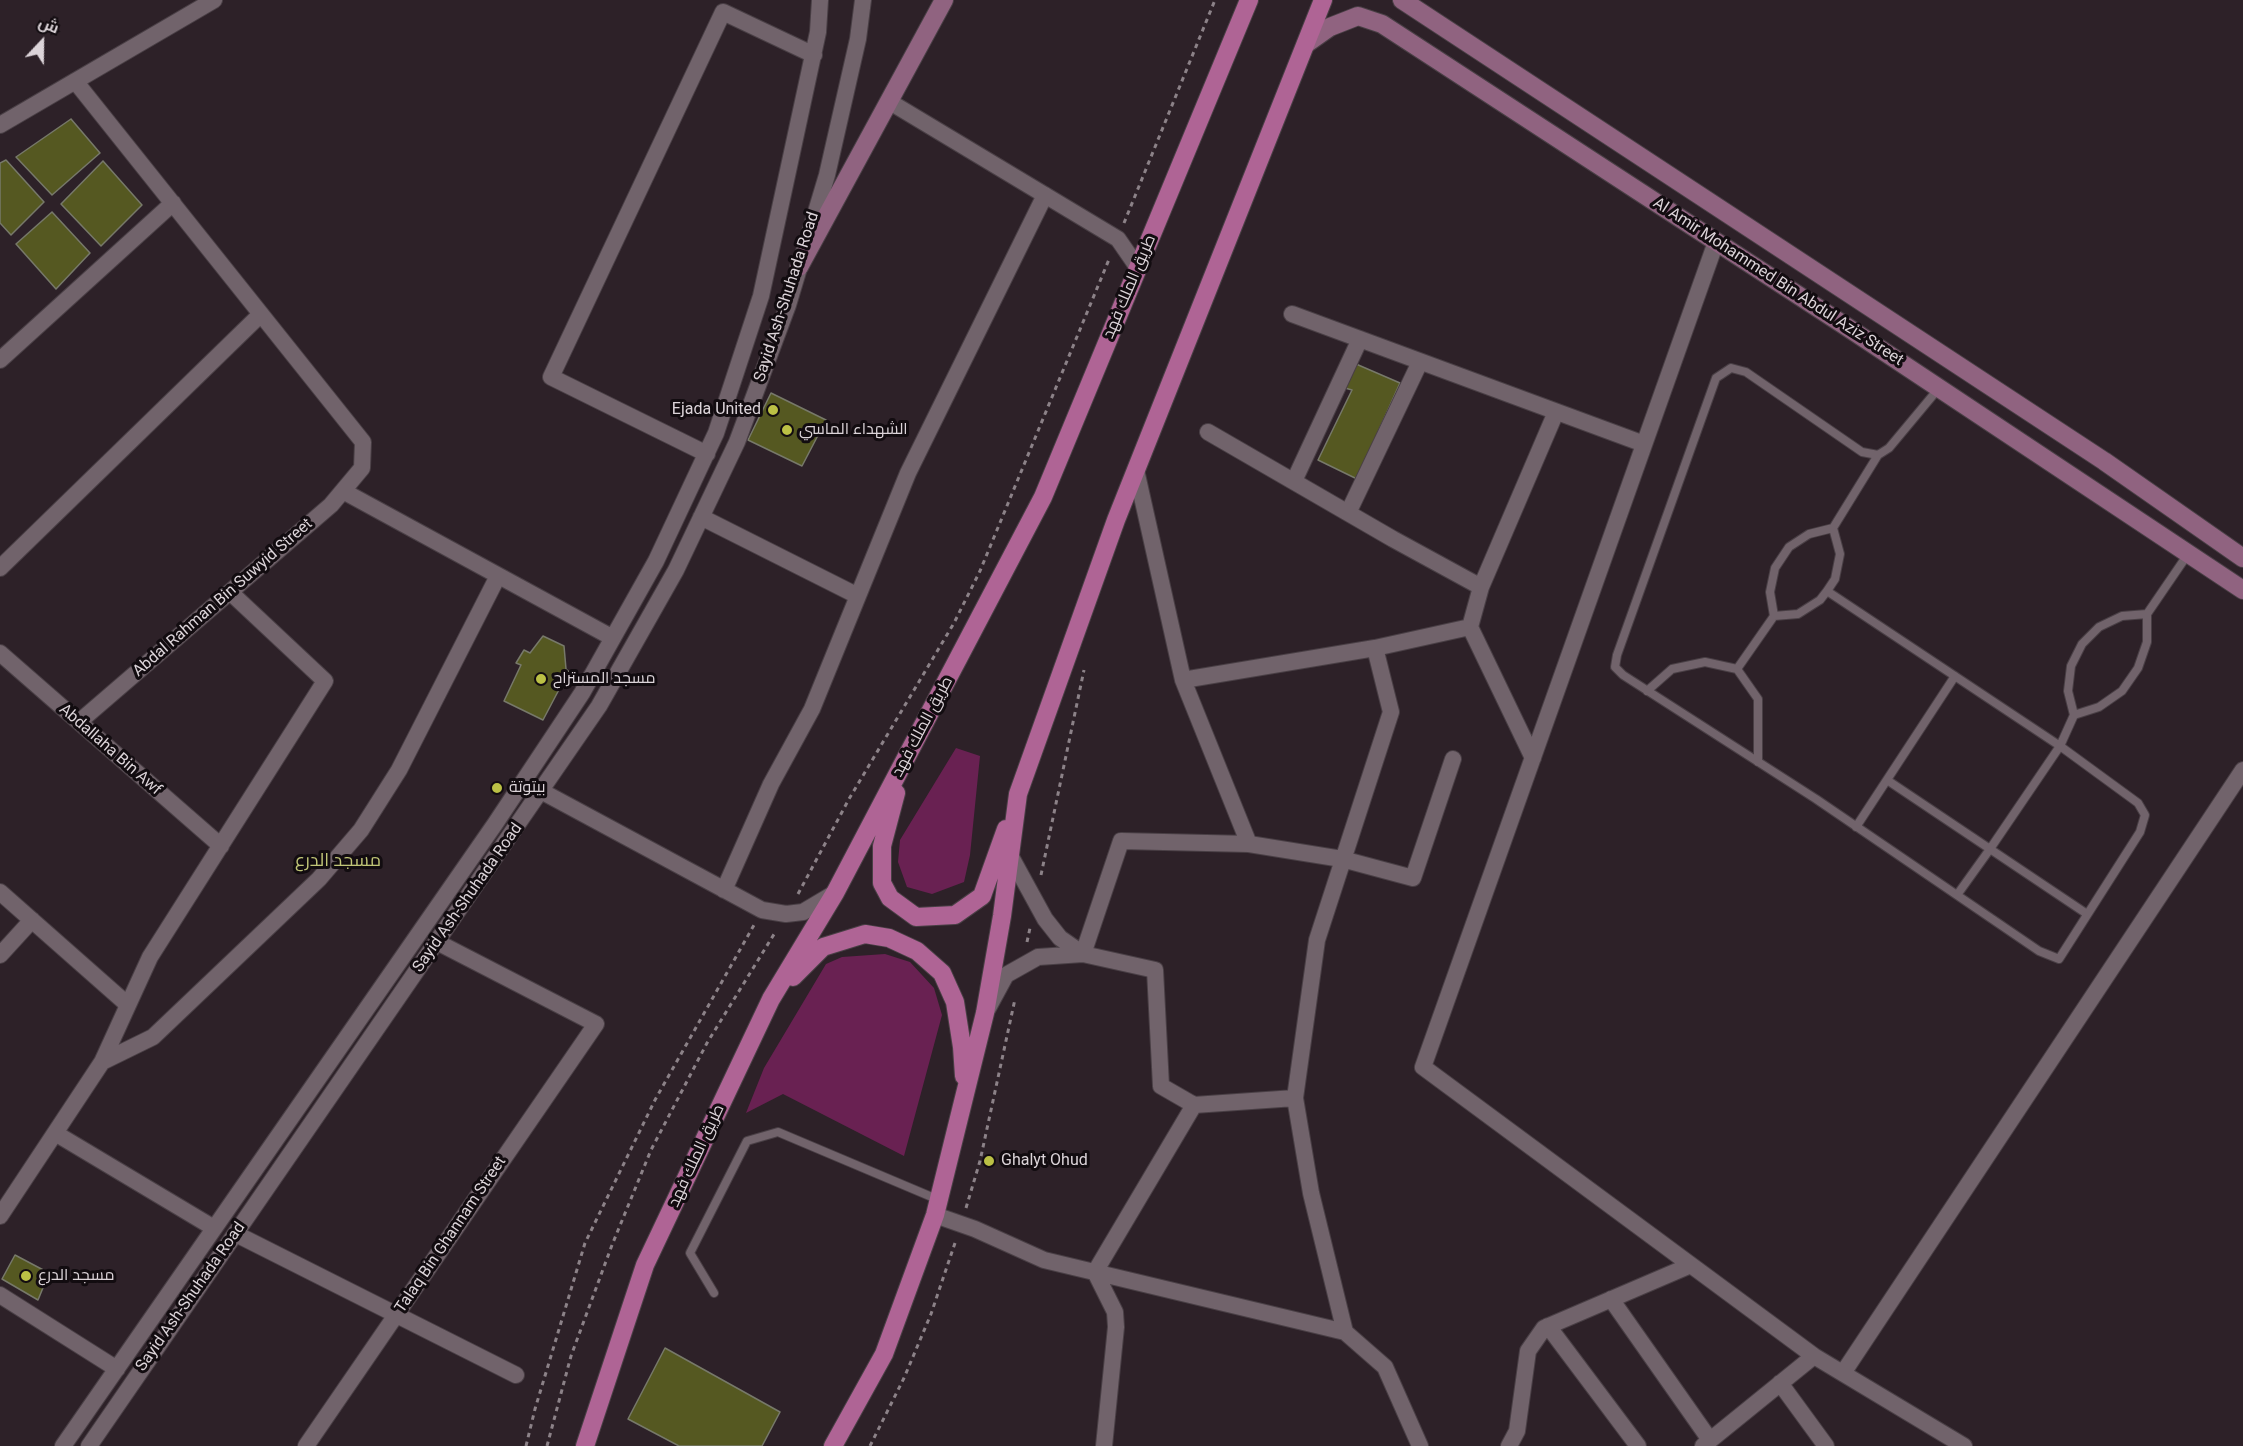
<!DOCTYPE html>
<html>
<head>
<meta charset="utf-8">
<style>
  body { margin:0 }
  #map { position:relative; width:2243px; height:1446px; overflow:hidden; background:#2d2128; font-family:Roboto,Cairo,sans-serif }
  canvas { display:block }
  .north { position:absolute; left:12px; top:12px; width:60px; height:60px; -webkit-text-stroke:4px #120c10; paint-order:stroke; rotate:22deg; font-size:16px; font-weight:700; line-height:24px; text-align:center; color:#dcd4d9 }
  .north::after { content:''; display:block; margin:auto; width:21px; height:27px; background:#dcd4d9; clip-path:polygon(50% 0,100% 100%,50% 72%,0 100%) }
</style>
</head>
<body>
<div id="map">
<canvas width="2243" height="1446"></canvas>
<div class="north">ش</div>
</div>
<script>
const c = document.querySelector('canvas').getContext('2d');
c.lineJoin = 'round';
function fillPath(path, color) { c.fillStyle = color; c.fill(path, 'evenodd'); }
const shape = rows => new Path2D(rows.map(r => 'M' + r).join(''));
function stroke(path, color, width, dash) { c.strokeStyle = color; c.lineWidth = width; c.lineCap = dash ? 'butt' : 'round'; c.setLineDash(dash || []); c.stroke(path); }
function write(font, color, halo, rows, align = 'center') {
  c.font = font + ' Roboto,Cairo,sans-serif'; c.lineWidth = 6; c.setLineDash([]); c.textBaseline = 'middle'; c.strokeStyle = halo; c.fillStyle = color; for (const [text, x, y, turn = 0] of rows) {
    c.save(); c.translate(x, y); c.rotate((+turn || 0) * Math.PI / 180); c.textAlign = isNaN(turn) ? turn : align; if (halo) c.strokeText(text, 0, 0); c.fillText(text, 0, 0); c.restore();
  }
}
const green = shape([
  [956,748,980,756,970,855,964,882,932,894,907,887,898,862,900,840],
  [885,954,910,962,934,988,942,1015,904,1156,783,1094,746,1113,764,1068,826,964,842,957]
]);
const building = shape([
  [71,119,100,153,52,195,16,157,71,119],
  [6,160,44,202,11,235,0,223,0,163,6,160],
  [103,161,142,205,101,246,61,204,103,161],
  [52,212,90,253,56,289,16,244,52,212],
  [1356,364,1400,383,1357,479,1318,460,1352,390,1345,388,1356,364],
  [771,393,826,420,802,466,748,440,771,393],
  [543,636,564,646,566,669,574,676,563,682,543,720,504,701,521,665,516,663,524,650,530,653,543,636],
  [15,1255,49,1273,38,1300,2,1279,15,1255],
  [665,1348,780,1412,762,1446,679,1446,628,1419,665,1348]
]);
const path = shape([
  [1124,223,1215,0],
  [1041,875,1084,670],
  [798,894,849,799,954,623,980,571,1110,257],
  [1027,942,1030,928],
  [966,1208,980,1161,1015,999],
  [526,1446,535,1409,585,1243,655,1100,754,925],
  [547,1446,571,1356,612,1245,651,1150,707,1043,776,931],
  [870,1446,904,1378,931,1314,956,1240]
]);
const lane = shape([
  [1939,388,1889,448,1878,455,1862,452,1746,372,1731,368,1716,378,1617,655,1615,667,1623,675,1816,799,2039,951,2059,959,2140,832,2145,815,2138,803,2060,746,2074,715,2068,691,2071,666,2082,644,2099,627,2122,616,2147,614],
  [1827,591,2060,746,1990,849,1957,895],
  [1774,616,1798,614,1820,600,1827,591,1835,579,1840,554,1833,528],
  [1737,669,1774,616,1770,592,1775,568,1789,547,1809,534,1833,528,1878,455],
  [1647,691,1672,669,1705,662,1737,669,1758,699,1758,762],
  [2074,715,2099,707,2122,691,2138,668,2147,642,2147,614,2188,554],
  [1887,780,2087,914],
  [1856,827,1955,676],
  [714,1293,690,1253,747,1141,778,1132,939,1200]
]);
const street = shape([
  [75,81,363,442,362,468,331,505,79,722],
  [890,102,1118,239,1138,268],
  [0,125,214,0],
  [1716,242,1423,1067,1814,1356,1964,1446],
  [1292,314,1644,444],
  [0,360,173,203],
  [1208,432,1393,539,1481,587],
  [707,454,551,377,723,12,814,55],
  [1136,470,1183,680,1249,844],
  [1294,481,1360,339],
  [343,491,613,638],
  [1348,513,1420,362],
  [701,517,858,596],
  [0,568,261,314],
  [1470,627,1533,758],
  [0,653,221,846],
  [1183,680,1375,648,1470,627,1481,587,1556,412],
  [541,791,762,910,786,914,803,912,835,893],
  [1010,855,1045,919,1060,938,1083,954],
  [724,890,771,784,812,709,908,473,1045,195],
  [0,892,128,1005],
  [1083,954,1121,841,1249,844,1342,859,1413,878,1453,759],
  [0,955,32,920],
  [987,1010,1006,975,1038,957,1083,954,1155,970,1161,1086,1194,1105],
  [102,1062,153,1037,319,879,361,830,399,770,498,576],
  [55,1133,214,1228],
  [935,1215,975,1229,1044,1260,1345,1332,1385,1367,1420,1446],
  [0,1216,102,1062,150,957,325,681,230,592],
  [236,1234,516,1375],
  [0,1295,117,1369],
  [1611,1299,1710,1440],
  [1548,1326,1638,1446],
  [1345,1332,1311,1193,1295,1098,1317,940,1391,712,1375,648],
  [1843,1373,2243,770],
  [1780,1383,1826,1446],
  [63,1446,495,824,582,693,656,561,716,433,761,296,818,32,820,0],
  [89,1446,599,706,676,570,737,442,788,305,827,175,858,39,863,0],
  [306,1446,596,1024,437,942],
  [1104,1446,1116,1327,1115,1312,1095,1272,1194,1105,1295,1098],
  [1509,1446,1517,1431,1528,1351,1544,1328,1691,1265],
  [1703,1446,1814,1356]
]);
const secondary = shape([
  [1402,0,2104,461,2243,558],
  [1306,44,1330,27,1358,16,1382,24,1847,327,2243,590],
  [799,267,944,0]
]);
const primary = shape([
  [896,793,882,846,882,883,890,898,916,917,955,915,982,896,1006,829],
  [793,977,823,947,865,934,889,938,917,951,942,973,955,1002,962,1047,964,1076],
  [585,1446,645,1265,771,999,835,893,1043,497,1249,0],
  [833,1446,884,1354,935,1215,985,1013,1002,916,1018,794,1116,520,1323,0]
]);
const markers = [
  [773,410,6,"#bbc045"],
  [787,430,6,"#bbc045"],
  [541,679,6,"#bbc045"],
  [497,788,6,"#bbc045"],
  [989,1161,6,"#bbc045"],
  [26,1276,6,"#bbc045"]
];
const streetNames = [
  ["Al Amir Mohammed Bin Abdul Aziz Street",1778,282,33],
  ["طريق الملك فهد",1130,287,-67],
  ["Sayid Ash-Shuhada Road",787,297,-72],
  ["Abdal Rahman Bin Suwyid Street",223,598,-41],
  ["طريق الملك فهد",923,727,-62],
  ["Abdallaha Bin Awf",110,750,41],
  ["Sayid Ash-Shuhada Road",468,898,-55],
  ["طريق الملك فهد",697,1156,-65],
  ["Talaq Bin Ghannam Street",451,1235,-56],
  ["Sayid Ash-Shuhada Road",191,1297,-55]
];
const poiNames = [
  ["Ejada United",761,410,"right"],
  ["الشهداء الماسي",799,430],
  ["مسجد المستراح",553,679],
  ["بيتوتة",509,788],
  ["Ghalyt Ohud",1001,1161],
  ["مسجد الدرع",38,1276]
];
const neighbourhoodNames = [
  ["مسجد الدرع",338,861]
];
fillPath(green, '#692152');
fillPath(building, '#555821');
stroke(building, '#77796a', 1.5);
stroke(lane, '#493f45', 10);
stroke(street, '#493f45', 18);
stroke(secondary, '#493f45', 20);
stroke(primary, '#493f45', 20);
stroke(path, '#8c8288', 3, [4.5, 4.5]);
stroke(lane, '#71636b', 8);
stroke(street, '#71636b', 16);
stroke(secondary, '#906380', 18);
stroke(primary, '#af6495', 18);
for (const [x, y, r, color] of markers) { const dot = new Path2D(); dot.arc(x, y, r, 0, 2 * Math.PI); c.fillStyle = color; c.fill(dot); stroke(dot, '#120c10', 2); }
write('16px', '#dcd4d9', '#120c10', streetNames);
write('16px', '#dcd4d9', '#120c10', poiNames, 'left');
write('18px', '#c0c577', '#120c10', neighbourhoodNames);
</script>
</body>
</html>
